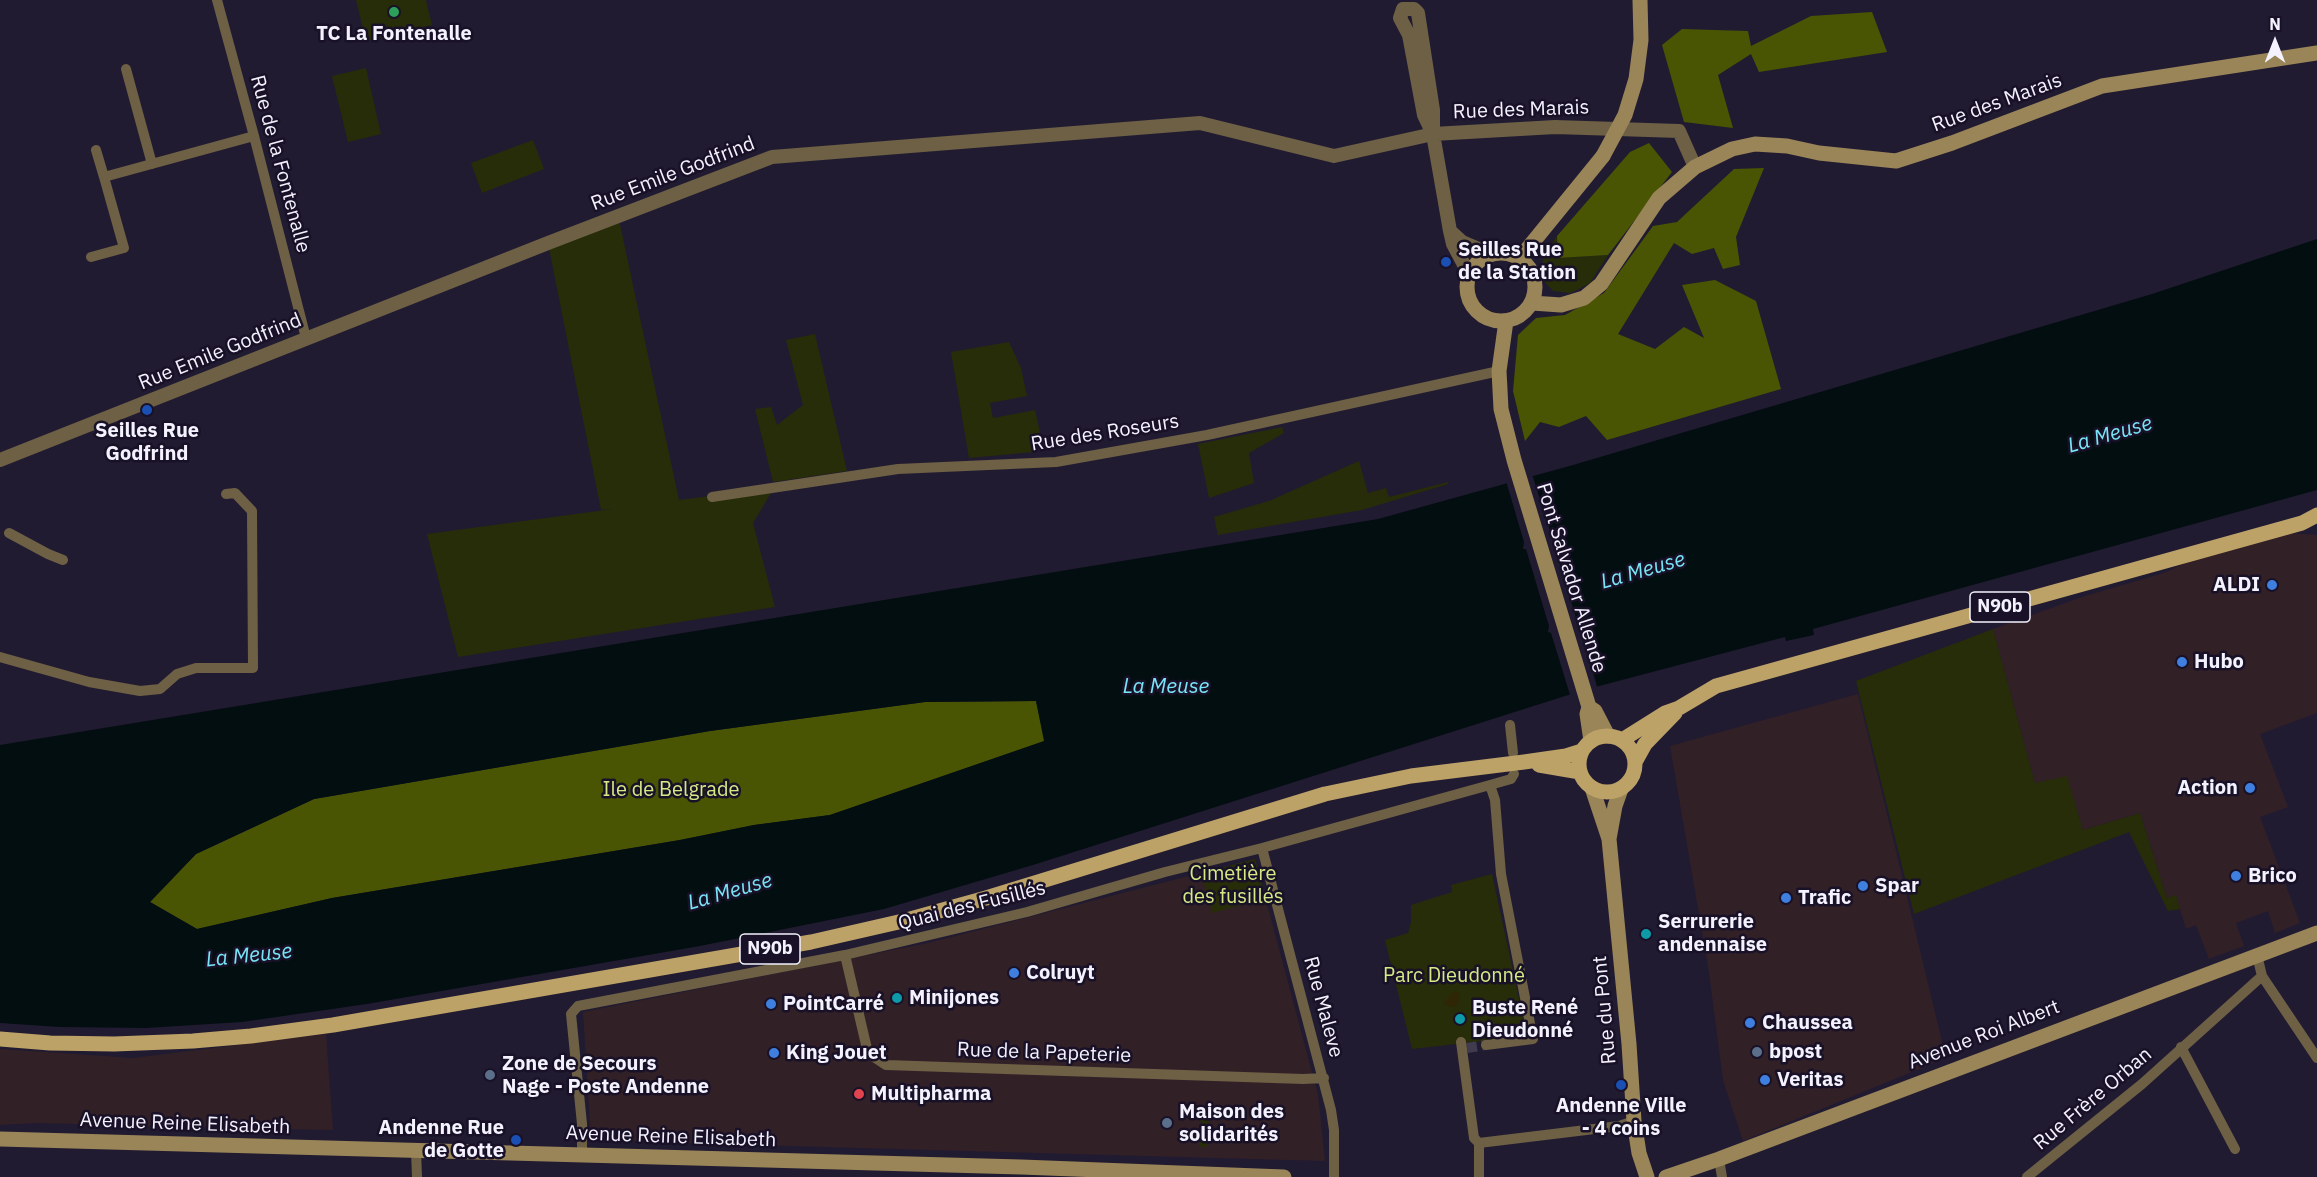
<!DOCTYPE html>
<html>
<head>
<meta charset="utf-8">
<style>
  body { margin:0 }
  #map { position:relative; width:2317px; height:1177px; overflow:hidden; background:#211b31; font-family:"IBM Plex Sans",sans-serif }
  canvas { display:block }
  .north { position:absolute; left:2245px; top:12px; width:60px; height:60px; -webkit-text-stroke:4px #181127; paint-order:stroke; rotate:0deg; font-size:16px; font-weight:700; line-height:24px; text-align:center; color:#f4f2fe }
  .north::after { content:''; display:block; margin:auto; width:21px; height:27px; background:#f4f2fe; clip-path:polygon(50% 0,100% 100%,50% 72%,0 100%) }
</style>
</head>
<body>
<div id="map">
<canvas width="2317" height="1177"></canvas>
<div class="north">N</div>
</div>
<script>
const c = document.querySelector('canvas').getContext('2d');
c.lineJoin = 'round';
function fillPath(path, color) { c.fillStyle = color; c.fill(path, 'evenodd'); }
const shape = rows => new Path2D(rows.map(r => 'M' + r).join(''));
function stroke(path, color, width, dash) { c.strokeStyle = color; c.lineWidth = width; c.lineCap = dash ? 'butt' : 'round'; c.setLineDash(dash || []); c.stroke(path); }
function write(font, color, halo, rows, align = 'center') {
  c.font = font + ' "IBM Plex Sans",sans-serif'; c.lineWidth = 5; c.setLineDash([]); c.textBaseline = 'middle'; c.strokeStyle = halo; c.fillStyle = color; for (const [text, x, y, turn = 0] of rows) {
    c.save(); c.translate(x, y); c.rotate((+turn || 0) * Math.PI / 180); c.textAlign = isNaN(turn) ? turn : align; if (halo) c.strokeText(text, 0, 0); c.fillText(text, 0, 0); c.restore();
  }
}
const commercial = shape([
  [2290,533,2317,535,2317,713,2260,734,2288,807,2260,817,2300,923,2275,933,2268,911,2236,923,2244,946,2209,959,2196,925,2186,929,2176,896,2167,898,2140,813,2083,830,2067,777,2035,783,1993,629,2085,596,2164,573,2192,560],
  [1858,694,1946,1058,1743,1141,1723,1080,1709,972,1670,746],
  [1255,859,1318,1095,1325,1161,683,1143,591,1139,583,1012,928,943],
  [326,1034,333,1130,35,1123,0,1125,0,1049,133,1058]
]);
const green = shape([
  [356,0,426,0,432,25,366,41],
  [366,68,381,134,348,142,332,76],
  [533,140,544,169,482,193,471,163],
  [618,215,679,500,774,488,753,523,775,607,458,657,427,534,613,509,601,510,548,243],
  [1557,236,1558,258,1608,255,1590,283,1571,293,1553,291,1540,277,1544,255],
  [815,334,847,471,773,482,755,409,771,407,777,425,803,405,786,340],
  [1009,342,1021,368,1027,396,990,403,993,418,1035,410,1041,437,1034,452,969,458,951,352],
  [1282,427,1284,433,1249,453,1254,483,1209,498,1198,444],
  [1359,461,1368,493,1386,488,1389,497,1448,482,1448,484,1362,510,1218,535,1214,517,1269,501],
  [1993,629,2035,783,2067,776,2083,830,2140,813,2167,898,2176,895,2180,909,2168,911,2129,832,1914,914,1856,681],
  [1255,859,1266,898,1212,913,1201,873],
  [1492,874,1527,1036,1412,1049,1385,940,1408,933,1411,922,1411,905,1452,892,1451,885],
  [1200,1106,1209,1106,1208,1147,1199,1147,1199,1127,1202,1126,1202,1122,1199,1121]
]);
const forest = shape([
  [1872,12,1887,52,1759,72,1751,54,1718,75,1733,128,1684,122,1662,45,1682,29,1748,31,1751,46,1811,16],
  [1649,143,1672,172,1608,255,1558,258,1557,236,1630,152],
  [1764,168,1736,237,1740,265,1723,269,1714,248,1692,254,1674,243,1618,334,1655,349,1684,327,1704,338,1682,285,1715,280,1756,301,1781,389,1607,440,1586,416,1559,427,1540,422,1525,441,1513,391,1518,335,1536,318,1565,315,1604,293,1653,226,1677,222,1734,169],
  [1036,701,1045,741,830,815,754,825,680,840,332,898,197,929,150,902,196,854,314,799,710,731,925,702]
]);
const sand = shape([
  [1455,990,1460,995,1458,1005,1454,1007,1445,1005,1444,1003]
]);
const water = shape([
  [2317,239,2317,490,1813,629,1814,635,1786,641,1785,637,1584,690,1033,865,884,909,700,946,367,1004,242,1022,146,1028,60,1027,0,1023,0,745,1378,519,1573,465,2152,294],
  [1036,701,1044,741,830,815,754,825,680,840,332,898,197,929,150,902,196,854,314,799,710,731,925,702]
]);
const pier = shape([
  [1532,474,1551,534,1553,535,1553,541,1576,618,1579,623,1598,690,1571,698,1551,633,1548,632,1549,626,1526,549,1523,549,1524,542,1506,481]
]);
const minorTunnel = shape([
  [1467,1048,1486,1045]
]);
const minor = shape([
  [217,0,254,136,306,338],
  [126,69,152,164],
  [96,150,104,177],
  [91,257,124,248,104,177,254,136],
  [712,497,898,469,1056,462,1207,435,1499,371],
  [9,533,48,554,63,560],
  [0,657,89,682,140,691,160,689,177,674,196,668,253,668,252,511,235,493,226,494],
  [1510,725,1513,753],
  [1262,848,1331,1110,1334,1130,1334,1177],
  [845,955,868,1053,886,1065,1303,1079,1324,1078],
  [2257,955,2262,976,2317,1058],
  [1461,1042,1474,1138,1479,1143],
  [1486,1045,1533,1039,1501,874,1495,800,1490,785],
  [2181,1047,2235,1149],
  [416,1151,417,1177],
  [582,1155,582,1124,571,1014,578,1006,845,955,1027,912,1165,872,1262,848,1490,785,1511,779,1514,774],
  [1719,1159,1722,1177],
  [1479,1177,1479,1143,1619,1126,1634,1121],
  [2027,1177,2142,1084,2262,976]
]);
const tertiary = shape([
  [1433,134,1424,115,1409,35,1400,18,1403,9,1414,9,1418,13,1433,110,1433,134,1450,231,1453,244,1469,274],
  [1450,231,1462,242,1490,254],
  [0,460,548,243,772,157,1200,123,1334,156,1433,134,1555,127,1679,131,1695,167]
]);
const secondary = shape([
  '1467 287a34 34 0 1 1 68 0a34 34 0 1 1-68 0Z',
  [1520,258,1603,156],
  [1532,303,1561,305,1584,298,1601,284,1659,198,1695,167,1732,149,1755,144,1787,146,1819,153,1896,161,1952,143,2102,86,2317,53],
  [1506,321,1499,371,1501,409,1514,460,1589,707,1587,714,1591,741],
  [1589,707,1595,711,1608,736],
  [1592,788,1609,839,1629,1044,1634,1121,1639,1153,1647,1177],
  [1609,839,1615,806,1621,789],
  [0,1139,1021,1167,1284,1177],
  [1666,1177,1719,1159,2317,933]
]);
const primary = shape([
  '1579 764a28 28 0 1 1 56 0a28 28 0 1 1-56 0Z',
  [1622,740,1665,713,1679,708,1716,686,2302,523,2317,515],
  [1635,762,1645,744,1675,713],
  [1539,765,1580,772],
  [0,1039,50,1043,114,1044,193,1041,251,1036,333,1025,811,942,903,921,986,898,1325,794,1411,776,1524,762,1566,756,1582,751]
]);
const secondaryBridge = shape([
  [1603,156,1625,115,1636,79,1641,40,1640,0]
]);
const markers = [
  [394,12,6,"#2e9e5b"],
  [1446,262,6,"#1a4fb4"],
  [147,410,6,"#1a4fb4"],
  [2272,585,6,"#3f7fe0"],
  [2182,662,6,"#3f7fe0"],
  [2250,788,6,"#3f7fe0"],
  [2236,876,6,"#3f7fe0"],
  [1863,886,6,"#3f7fe0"],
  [1786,898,6,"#3f7fe0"],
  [1646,934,6,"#0f9aa8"],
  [1014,973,6,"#3f7fe0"],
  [897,998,6,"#0f9aa8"],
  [771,1004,6,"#3f7fe0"],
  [1460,1019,6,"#0f9aa8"],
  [1750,1023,6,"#3f7fe0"],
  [1757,1052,6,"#5c6f8a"],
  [774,1053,6,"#3f7fe0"],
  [490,1075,6,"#5c6f8a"],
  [1765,1080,6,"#3f7fe0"],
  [1621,1085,6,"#1a4fb4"],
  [859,1094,6,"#e0444e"],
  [1167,1123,6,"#5c6f8a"],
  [516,1140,6,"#1a4fb4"]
];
const shields = [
  [2000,607,60],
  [770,949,60]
];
const shieldNames = [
  ["N90b",2000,607],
  ["N90b",770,949]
];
const poiNames = [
  ["TC La Fontenalle",394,34,"center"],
  ["Seilles Rue",1458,250],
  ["de la Station",1458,273],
  ["Seilles Rue",147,431,"center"],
  ["Godfrind",147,454,"center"],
  ["ALDI",2260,585,"right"],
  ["Hubo",2194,662],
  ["Action",2238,788,"right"],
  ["Brico",2248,876],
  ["Spar",1875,886],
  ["Trafic",1798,898],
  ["Serrurerie",1658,922],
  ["andennaise",1658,945],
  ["Colruyt",1026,973],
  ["Minijones",909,998],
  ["PointCarré",783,1004],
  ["Buste René",1472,1008],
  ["Dieudonné",1472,1031],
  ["Chaussea",1762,1023],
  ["bpost",1769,1052],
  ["King Jouet",786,1053],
  ["Zone de Secours",502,1064],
  ["Nage - Poste Andenne",502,1087],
  ["Veritas",1777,1080],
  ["Multipharma",871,1094],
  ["Andenne Ville",1621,1106,"center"],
  ["- 4 coins",1621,1129,"center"],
  ["Maison des",1179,1112],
  ["solidarités",1179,1135],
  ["Andenne Rue",504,1128,"right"],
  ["de Gotte",504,1151,"right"]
];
const streetNames = [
  ["Rue des Marais",1997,103,-20],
  ["Rue des Marais",1521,110,-2],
  ["Rue de la Fontenalle",280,164,75],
  ["Rue Emile Godfrind",673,174,-21],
  ["Rue Emile Godfrind",220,352,-22],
  ["Rue des Roseurs",1105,433,-9],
  ["Pont Salvador Allende",1571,578,73],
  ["Quai des Fusillés",972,906,-14],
  ["Rue Maleve",1323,1007,75],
  ["Rue du Pont",1605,1010,-95],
  ["Avenue Roi Albert",1984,1035,-21],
  ["Rue de la Papeterie",1044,1053,2],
  ["Rue Frère Orban",2093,1099,-40],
  ["Avenue Reine Elisabeth",185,1124,2],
  ["Avenue Reine Elisabeth",671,1137,2]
];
const parkNames = [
  ["Ile de Belgrade",671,790],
  ["Cimetière",1233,874],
  ["des fusillés",1233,897],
  ["Parc Dieudonné",1454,976]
];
const waterNames = [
  ["La Meuse",2110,435,-16],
  ["La Meuse",1643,571,-16],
  ["La Meuse",1166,687],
  ["La Meuse",730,892,-16],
  ["La Meuse",249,956,-6]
];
fillPath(commercial, '#322027');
fillPath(green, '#272d08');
fillPath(forest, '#495502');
fillPath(sand, '#2e2604');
fillPath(water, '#030e10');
fillPath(pier, '#211b31');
stroke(minorTunnel, '#413b50', 10, [10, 5]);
stroke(minor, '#6d6045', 10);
stroke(tertiary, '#6d6045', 14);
stroke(secondary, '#9a8558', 15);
stroke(primary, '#bda267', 15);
stroke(secondaryBridge, '#9a8558', 15);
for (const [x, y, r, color] of markers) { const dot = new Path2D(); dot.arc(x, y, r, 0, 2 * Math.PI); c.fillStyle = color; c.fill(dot); stroke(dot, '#181127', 2); }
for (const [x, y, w] of shields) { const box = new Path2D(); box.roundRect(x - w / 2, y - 15, w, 30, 4.5); c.fillStyle = '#181127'; c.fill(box); stroke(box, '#f4f2fe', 1.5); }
write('bold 18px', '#f4f2fe', null, shieldNames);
write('bold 20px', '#f4f2fe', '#181127', poiNames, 'left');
write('20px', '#f4f2fe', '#181127', streetNames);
write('20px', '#d5ea85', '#181127', parkNames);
write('italic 21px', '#79e6f7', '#181127', waterNames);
</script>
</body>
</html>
